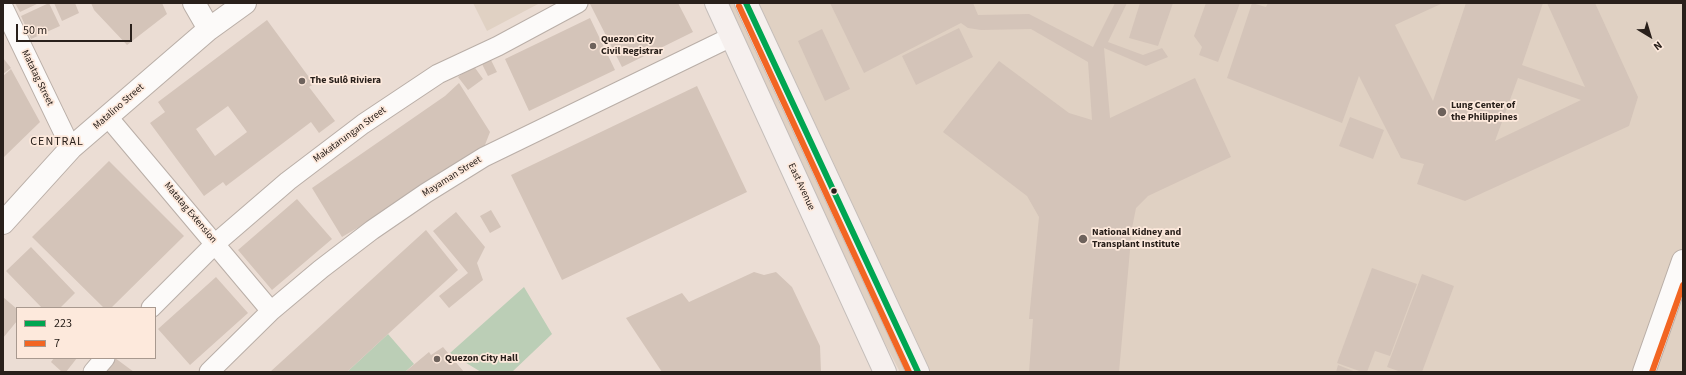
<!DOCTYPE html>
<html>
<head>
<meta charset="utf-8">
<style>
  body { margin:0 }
  #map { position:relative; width:1686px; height:375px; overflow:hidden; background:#ebddd4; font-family:"Source Sans 3",sans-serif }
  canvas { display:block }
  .frame { position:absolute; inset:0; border:4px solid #29201b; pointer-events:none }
  .legend { position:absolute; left:16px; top:307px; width:140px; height:52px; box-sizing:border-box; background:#fde9dc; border:1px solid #a8998f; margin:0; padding:5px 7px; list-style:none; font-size:12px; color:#29201b }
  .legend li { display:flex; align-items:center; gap:8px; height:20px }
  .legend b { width:20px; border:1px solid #a8998f }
  .north { position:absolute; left:1630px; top:16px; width:40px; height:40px; -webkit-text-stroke:3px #fde9dc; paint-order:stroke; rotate:142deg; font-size:11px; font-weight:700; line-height:16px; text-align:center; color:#29201b }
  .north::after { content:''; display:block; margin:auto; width:14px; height:18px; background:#29201b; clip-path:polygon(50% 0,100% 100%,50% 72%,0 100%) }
  .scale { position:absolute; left:16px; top:24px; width:116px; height:18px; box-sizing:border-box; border:2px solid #29201b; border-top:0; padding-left:5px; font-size:12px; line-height:14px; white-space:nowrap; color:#29201b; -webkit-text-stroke:3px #fde9dc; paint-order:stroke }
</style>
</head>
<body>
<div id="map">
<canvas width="1686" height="375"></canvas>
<div class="frame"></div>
<ul class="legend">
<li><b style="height:5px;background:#00a651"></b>223</li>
<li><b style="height:5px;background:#f26522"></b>7</li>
</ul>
<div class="north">N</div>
<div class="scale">50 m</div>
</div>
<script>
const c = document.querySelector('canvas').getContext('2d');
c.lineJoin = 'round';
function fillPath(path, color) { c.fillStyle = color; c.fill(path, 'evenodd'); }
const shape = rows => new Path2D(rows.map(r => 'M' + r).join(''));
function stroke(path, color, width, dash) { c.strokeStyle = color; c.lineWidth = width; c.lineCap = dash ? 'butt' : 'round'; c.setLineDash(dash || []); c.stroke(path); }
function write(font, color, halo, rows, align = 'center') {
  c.font = font + ' "Source Sans 3",sans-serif'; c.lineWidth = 3.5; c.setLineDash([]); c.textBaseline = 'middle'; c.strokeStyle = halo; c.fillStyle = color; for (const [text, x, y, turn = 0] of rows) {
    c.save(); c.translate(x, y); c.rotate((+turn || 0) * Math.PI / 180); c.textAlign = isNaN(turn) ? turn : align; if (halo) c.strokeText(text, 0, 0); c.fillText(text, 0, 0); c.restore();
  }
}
const commercial = shape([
  [473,3,540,3,487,31],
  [725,3,1683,3,1683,372,900,372,865,305]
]);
const green = shape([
  [524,287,552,334,512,372,481,372,450,353],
  [388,334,414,364,405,372,347,372]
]);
const building = shape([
  [15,3,39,3,20,12],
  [49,3,60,26,31,39,21,16],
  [54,3,75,3,79,13,62,21],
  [91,3,162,3,167,14,127,45,94,10],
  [592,3,678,3,693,32,622,67,590,4],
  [830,3,973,3,978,15,1029,14,1093,47,1115,3,1127,3,1108,42,1143,55,1162,48,1168,57,1146,66,1104,48,1110,118,1195,78,1231,157,1148,196,1136,208,1132,228,1119,372,1029,372,1033,319,1029,319,1039,217,1027,196,943,132,999,61,1069,113,1092,120,1088,62,1031,29,981,30,968,28,961,23,864,73],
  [1140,3,1173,3,1158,46,1129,38],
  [1206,3,1240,3,1218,62,1199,55,1202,47,1194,36],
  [1252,3,1266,7,1268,3,1443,3,1395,25,1433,101,1466,3,1543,3,1522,65,1585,87,1547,3,1595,3,1638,97,1629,126,1465,201,1417,184,1424,164,1401,158,1359,76,1342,123,1227,78],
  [1518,78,1581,100,1495,141],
  [590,18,615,70,529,111,505,59],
  [267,20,314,84,309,87,335,121,319,133,311,122,226,186,223,182,204,196,150,123,165,112,158,102],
  [228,106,247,132,215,156,196,129],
  [959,28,973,57,916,85,902,56],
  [822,29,850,89,825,101,798,41],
  [3,58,11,68,3,74],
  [490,58,497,72,488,76,481,62],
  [473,65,483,79,468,90,458,77],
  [11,69,40,122,3,158,3,76],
  [459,83,490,132,481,155,342,237,312,188,445,96],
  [697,86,747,192,562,280,511,175],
  [1350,117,1384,130,1373,159,1339,146],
  [109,161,184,236,111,308,104,308,32,237],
  [297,199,332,239,272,290,238,250],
  [491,210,501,227,490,233,480,216],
  [456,212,485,247,477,263,483,280,449,308,439,296,468,273,433,231],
  [426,230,458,270,388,334,347,372,270,372],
  [31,247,75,293,60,308,42,308,6,271],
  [1372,268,1417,284,1390,356,1375,351,1367,372,1362,372,1337,363],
  [754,272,764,275,776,272,792,287,820,346,821,372,662,372,626,318,682,293,689,302],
  [1422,274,1454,286,1422,372,1401,372,1387,367],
  [216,277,248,313,190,365,158,329],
  [3,297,17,309,17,321,3,338],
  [443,347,464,372,405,372,429,352,431,355],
  [54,358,77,358,66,372,62,372,51,362],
  [110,358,115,358,134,372,100,372],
  [1338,365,1356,372,1336,372]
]);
const minor = shape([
  [3,7,71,148],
  [107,116,271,311],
  [151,308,216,243,288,181,363,124,438,74,498,46,578,3],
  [93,372,105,358],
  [209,372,271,311,321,269,372,230,426,193,484,157,731,37]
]);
const tertiary = shape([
  [194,3,209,29],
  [3,223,71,148,209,29,245,3],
  [1644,372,1683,261]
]);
const primary = shape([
  [716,3,885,372],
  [746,3,918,372]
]);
const bus1 = shape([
  [746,3,918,372]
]);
const bus2 = shape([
  [739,6,909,372],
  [1652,372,1683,285]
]);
const markers = [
  [593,46,4,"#6d625c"],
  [302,81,4,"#6d625c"],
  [1442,112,5,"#6d625c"],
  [834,191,3.5,"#29201b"],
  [1083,239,5,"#6d625c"],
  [437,359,4,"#6d625c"]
];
const poiNames = [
  ["Quezon City",601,40],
  ["Civil Registrar",601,52],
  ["The Sulô Riviera",310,81],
  ["Lung Center of",1451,106],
  ["the Philippines",1451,118],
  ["National Kidney and",1092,233],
  ["Transplant Institute",1092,245],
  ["Quezon City Hall",445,359]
];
const streetNames = [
  ["Matatag Street",37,78,64],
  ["Matalino Street",119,107,-41],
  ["Makatarungan Street",350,135,-36],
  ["Mayaman Street",452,177,-32],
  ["East Avenue",801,187,65],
  ["Matatag Extension",190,213,50]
];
const quarterNames = [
  ["CENTRAL",57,142]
];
fillPath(commercial, '#e0d1c3');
fillPath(green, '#bbceb6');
fillPath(building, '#d4c4b9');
stroke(minor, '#b9aea7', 21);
stroke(tertiary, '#b9aea7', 24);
stroke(primary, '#c5beba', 24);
stroke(minor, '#fcfaf9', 19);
stroke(tertiary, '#fcfaf9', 22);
stroke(primary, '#f6f0ee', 22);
stroke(bus1, '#00a651', 6);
stroke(bus2, '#f26522', 6);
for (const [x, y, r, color] of markers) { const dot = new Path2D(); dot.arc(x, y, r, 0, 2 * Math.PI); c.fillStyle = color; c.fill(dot); stroke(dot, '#fde9dc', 1.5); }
write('bold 10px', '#29201b', '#fde9dc', poiNames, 'left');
write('10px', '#29201b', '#fde9dc', streetNames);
c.letterSpacing = '1px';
write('12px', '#29201b', '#fde9dc', quarterNames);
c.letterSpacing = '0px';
</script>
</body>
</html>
